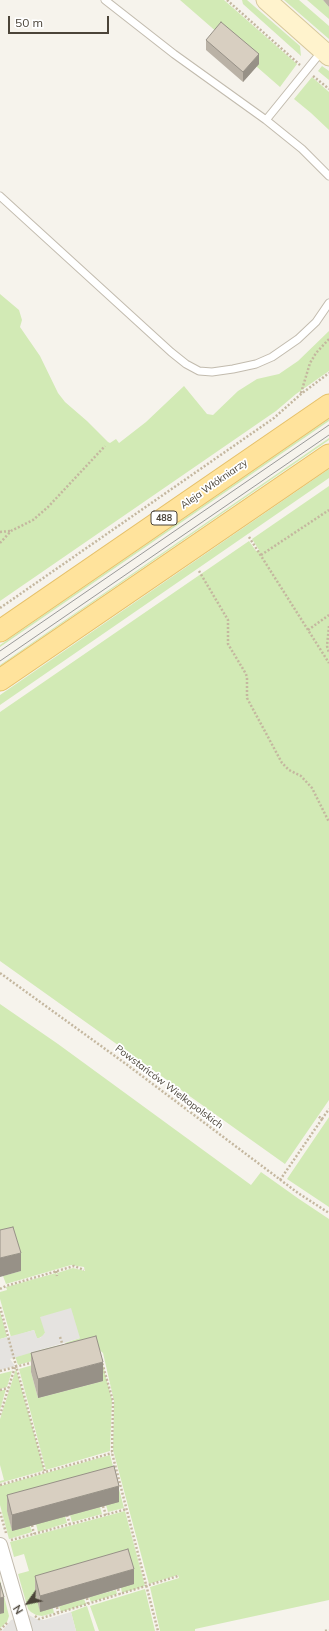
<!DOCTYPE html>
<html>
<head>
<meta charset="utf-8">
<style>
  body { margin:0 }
  #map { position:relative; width:329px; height:1631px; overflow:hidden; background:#f6f3ec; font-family:Mulish,sans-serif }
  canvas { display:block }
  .north { position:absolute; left:8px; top:1583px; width:40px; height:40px; -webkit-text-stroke:3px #fff; paint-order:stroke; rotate:237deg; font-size:11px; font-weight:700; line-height:16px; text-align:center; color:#4b4439 }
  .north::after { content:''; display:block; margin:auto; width:14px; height:18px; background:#4b4439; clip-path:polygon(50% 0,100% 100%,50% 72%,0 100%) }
  .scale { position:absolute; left:8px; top:16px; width:101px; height:18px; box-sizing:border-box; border:2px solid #4b4439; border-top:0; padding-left:5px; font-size:12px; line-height:14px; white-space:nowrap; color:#4b4439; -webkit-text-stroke:3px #fff; paint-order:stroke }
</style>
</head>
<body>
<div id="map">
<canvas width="329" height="1631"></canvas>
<div class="north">N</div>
<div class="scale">50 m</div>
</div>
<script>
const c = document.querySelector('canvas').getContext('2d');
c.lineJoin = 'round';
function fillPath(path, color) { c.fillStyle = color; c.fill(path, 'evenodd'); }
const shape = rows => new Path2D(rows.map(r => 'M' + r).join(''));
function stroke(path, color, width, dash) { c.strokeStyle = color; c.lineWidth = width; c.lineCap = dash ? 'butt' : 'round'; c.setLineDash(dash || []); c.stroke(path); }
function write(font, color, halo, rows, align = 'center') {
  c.font = font + ' Mulish,sans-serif'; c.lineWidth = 3.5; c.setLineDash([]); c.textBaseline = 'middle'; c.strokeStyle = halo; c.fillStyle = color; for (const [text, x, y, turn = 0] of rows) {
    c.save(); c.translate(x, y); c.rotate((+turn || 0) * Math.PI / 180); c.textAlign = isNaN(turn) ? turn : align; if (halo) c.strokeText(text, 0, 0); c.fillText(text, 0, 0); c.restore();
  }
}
const green = shape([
  [180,0,224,0,297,64,280,87],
  [242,0,247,0,300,46,301,56,243,4],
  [284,0,299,0,329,26,329,39],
  [307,0,323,0,329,7,329,19],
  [322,66,329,71,329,80,318,71],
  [312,77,329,92,329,130,311,113,294,99],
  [0,294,19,310,22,320,20,327,40,356,58,393,65,402,87,421,108,442,110,443,116,439,119,443,146,422,184,386,207,414,213,415,238,391,257,379,279,374,298,361,329,331,329,371,296,394,276,411,0,601],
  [329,419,329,421,0,647,0,645],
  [329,438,329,440,0,666,0,665],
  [329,469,329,478,0,705,0,695],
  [329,486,329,1100,285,1164,0,961,0,712,249,541,256,551,259,550,252,539],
  [0,1004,58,1044,251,1185,261,1172,299,1199,329,1219,329,1600,195,1629,195,1631,160,1631,150,1587,179,1578,178,1575,149,1584,113,1450,114,1401,103,1353,95,1346,67,1350,65,1343,80,1338,45,1333,43,1336,37,1339,34,1330,11,1337,0,1299,0,1292,7,1290,6,1287,56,1273,58,1276,57,1273,73,1268,85,1271,84,1267,71,1265,6,1284,3,1276,21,1271,0,1249],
  [329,1117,329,1207,287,1179],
  [0,1311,7,1337,0,1339],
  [60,1345,63,1352,18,1365,15,1356],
  [100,1354,112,1400,110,1451,46,1470,19,1369,64,1356,31,1372,38,1398,103,1381],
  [16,1369,44,1469,42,1471,0,1483,0,1481,4,1480,0,1465,0,1419],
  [12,1371,7,1387,0,1389,0,1374],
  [6,1389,0,1410,0,1391],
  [110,1455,124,1508,108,1512,106,1505,119,1501,7,1510,12,1530,30,1526,32,1532,9,1539,0,1505,0,1486],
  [100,1507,102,1514,72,1522,70,1515],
  [125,1511,145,1586,122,1593,121,1588,35,1591,40,1611,53,1608,54,1613,42,1616,36,1615,31,1612,28,1609,18,1574,29,1571,24,1554,14,1557,10,1542],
  [65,1516,67,1523,38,1532,36,1524],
  [0,1580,9,1616,7,1622,0,1628,0,1614,4,1612,0,1599],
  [145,1589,155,1631,99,1631,90,1606],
  [116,1590,117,1594,91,1602,89,1597],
  [84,1599,86,1604,61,1612,59,1606],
  [87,1606,95,1631,76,1631,71,1612]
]);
const parking = shape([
  [71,1308,80,1338,10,1359,15,1366,0,1370,0,1339,34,1330,37,1338,40,1338,45,1333,40,1317],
  [71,1612,76,1631,2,1631,11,1620,29,1615,36,1619,44,1620]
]);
const path = shape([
  [227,0,300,65],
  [313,76,329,89],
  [301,393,310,363,316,353,329,339],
  [0,532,10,531],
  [249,537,329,663],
  [0,543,11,531,33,520,48,507,105,446],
  [261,555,329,510],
  [199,571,228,620,228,644,246,674,247,678,247,698,282,763,289,770,301,776,312,788,329,822],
  [0,608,274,418,301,394,329,373],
  [329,626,327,646,329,653],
  [308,630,329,615],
  [0,973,126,1064,298,1193,329,1213],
  [322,1119,329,1109],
  [280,1180,322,1119,318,1116],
  [56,1271,57,1276],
  [0,1289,6,1286,74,1266,84,1270],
  [0,1307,45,1472],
  [60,1337,63,1346],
  [99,1352,113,1401,112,1453,158,1631],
  [0,1371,34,1362],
  [0,1390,8,1388],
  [0,1415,15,1367],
  [0,1485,112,1453],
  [103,1506,106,1515],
  [0,1512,6,1533],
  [67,1515,70,1525],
  [32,1525,34,1534],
  [11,1540,127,1509],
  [118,1589,120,1595],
  [87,1598,88,1604],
  [57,1607,58,1613],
  [35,1616,39,1619,58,1613,178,1576],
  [0,1630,8,1622],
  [325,1631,329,1630]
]);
const service = shape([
  [105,0,174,54,266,120,302,149,329,176],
  [266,120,322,51],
  [0,196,171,352,186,364,199,371,212,372,233,369,256,364,272,357,298,339,316,322,329,303]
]);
const minor = shape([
  [0,1545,25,1631]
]);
const secondary = shape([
  [266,0,329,56]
]);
const primary = shape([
  [0,631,329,405],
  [0,680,329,455]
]);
const tram = shape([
  [0,651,329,425],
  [0,661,329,435]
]);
const wall = shape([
  [323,0,329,0,329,7],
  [206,40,259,64,243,82,206,50],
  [31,1353,103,1381,38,1398,31,1372],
  [7,1495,119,1502,12,1531,7,1511],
  [35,1576,134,1584,40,1612,35,1592]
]);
const shadedWall = shape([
  [259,54,259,64,243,82,243,72],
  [21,1253,21,1271,0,1277,0,1258],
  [103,1362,103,1381,38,1398,38,1379],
  [119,1486,119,1502,12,1531,12,1515],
  [134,1569,134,1584,40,1612,40,1596],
  [4,1597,4,1613,0,1614,0,1598]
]);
const building = shape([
  [221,22,259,54,243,72,206,40,221,22],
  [13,1227,21,1253,0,1258,0,1230,13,1227],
  [96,1336,103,1362,38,1379,31,1353,96,1336],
  [114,1466,119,1486,12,1515,7,1495,114,1466],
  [128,1549,134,1569,40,1596,35,1576,128,1549],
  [0,1583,4,1597,0,1598,0,1583]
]);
const shields = [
  [164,518,26]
];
const shieldNames = [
  ["488",164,518]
];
const streetNames = [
  ["Aleja Włókniarzy",214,484,-35],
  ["Powstańców Wielkopolskich",169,1087,37]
];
fillPath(green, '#d2eab5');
fillPath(parking, '#e5e3e0');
stroke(service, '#c2bbae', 9);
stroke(minor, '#c2bbae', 16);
stroke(secondary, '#d6c79b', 21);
stroke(primary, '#e6c16a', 23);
stroke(path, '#c4b79f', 2.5, [2, 2]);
stroke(service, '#fff', 7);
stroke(minor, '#fff', 14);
stroke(secondary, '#fff3cd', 19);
stroke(primary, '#ffe39c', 21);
stroke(tram, '#9a9a9a', 1);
fillPath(wall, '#bab2a6');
fillPath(shadedWall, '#979187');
fillPath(building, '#d8cfc1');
stroke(building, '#979187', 1);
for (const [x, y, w] of shields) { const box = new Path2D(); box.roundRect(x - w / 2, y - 7, w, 14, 3); c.fillStyle = '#fff'; c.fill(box); stroke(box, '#4b4439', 1); }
write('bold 9px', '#4b4439', null, shieldNames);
write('10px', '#4b4439', '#fff', streetNames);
</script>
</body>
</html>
